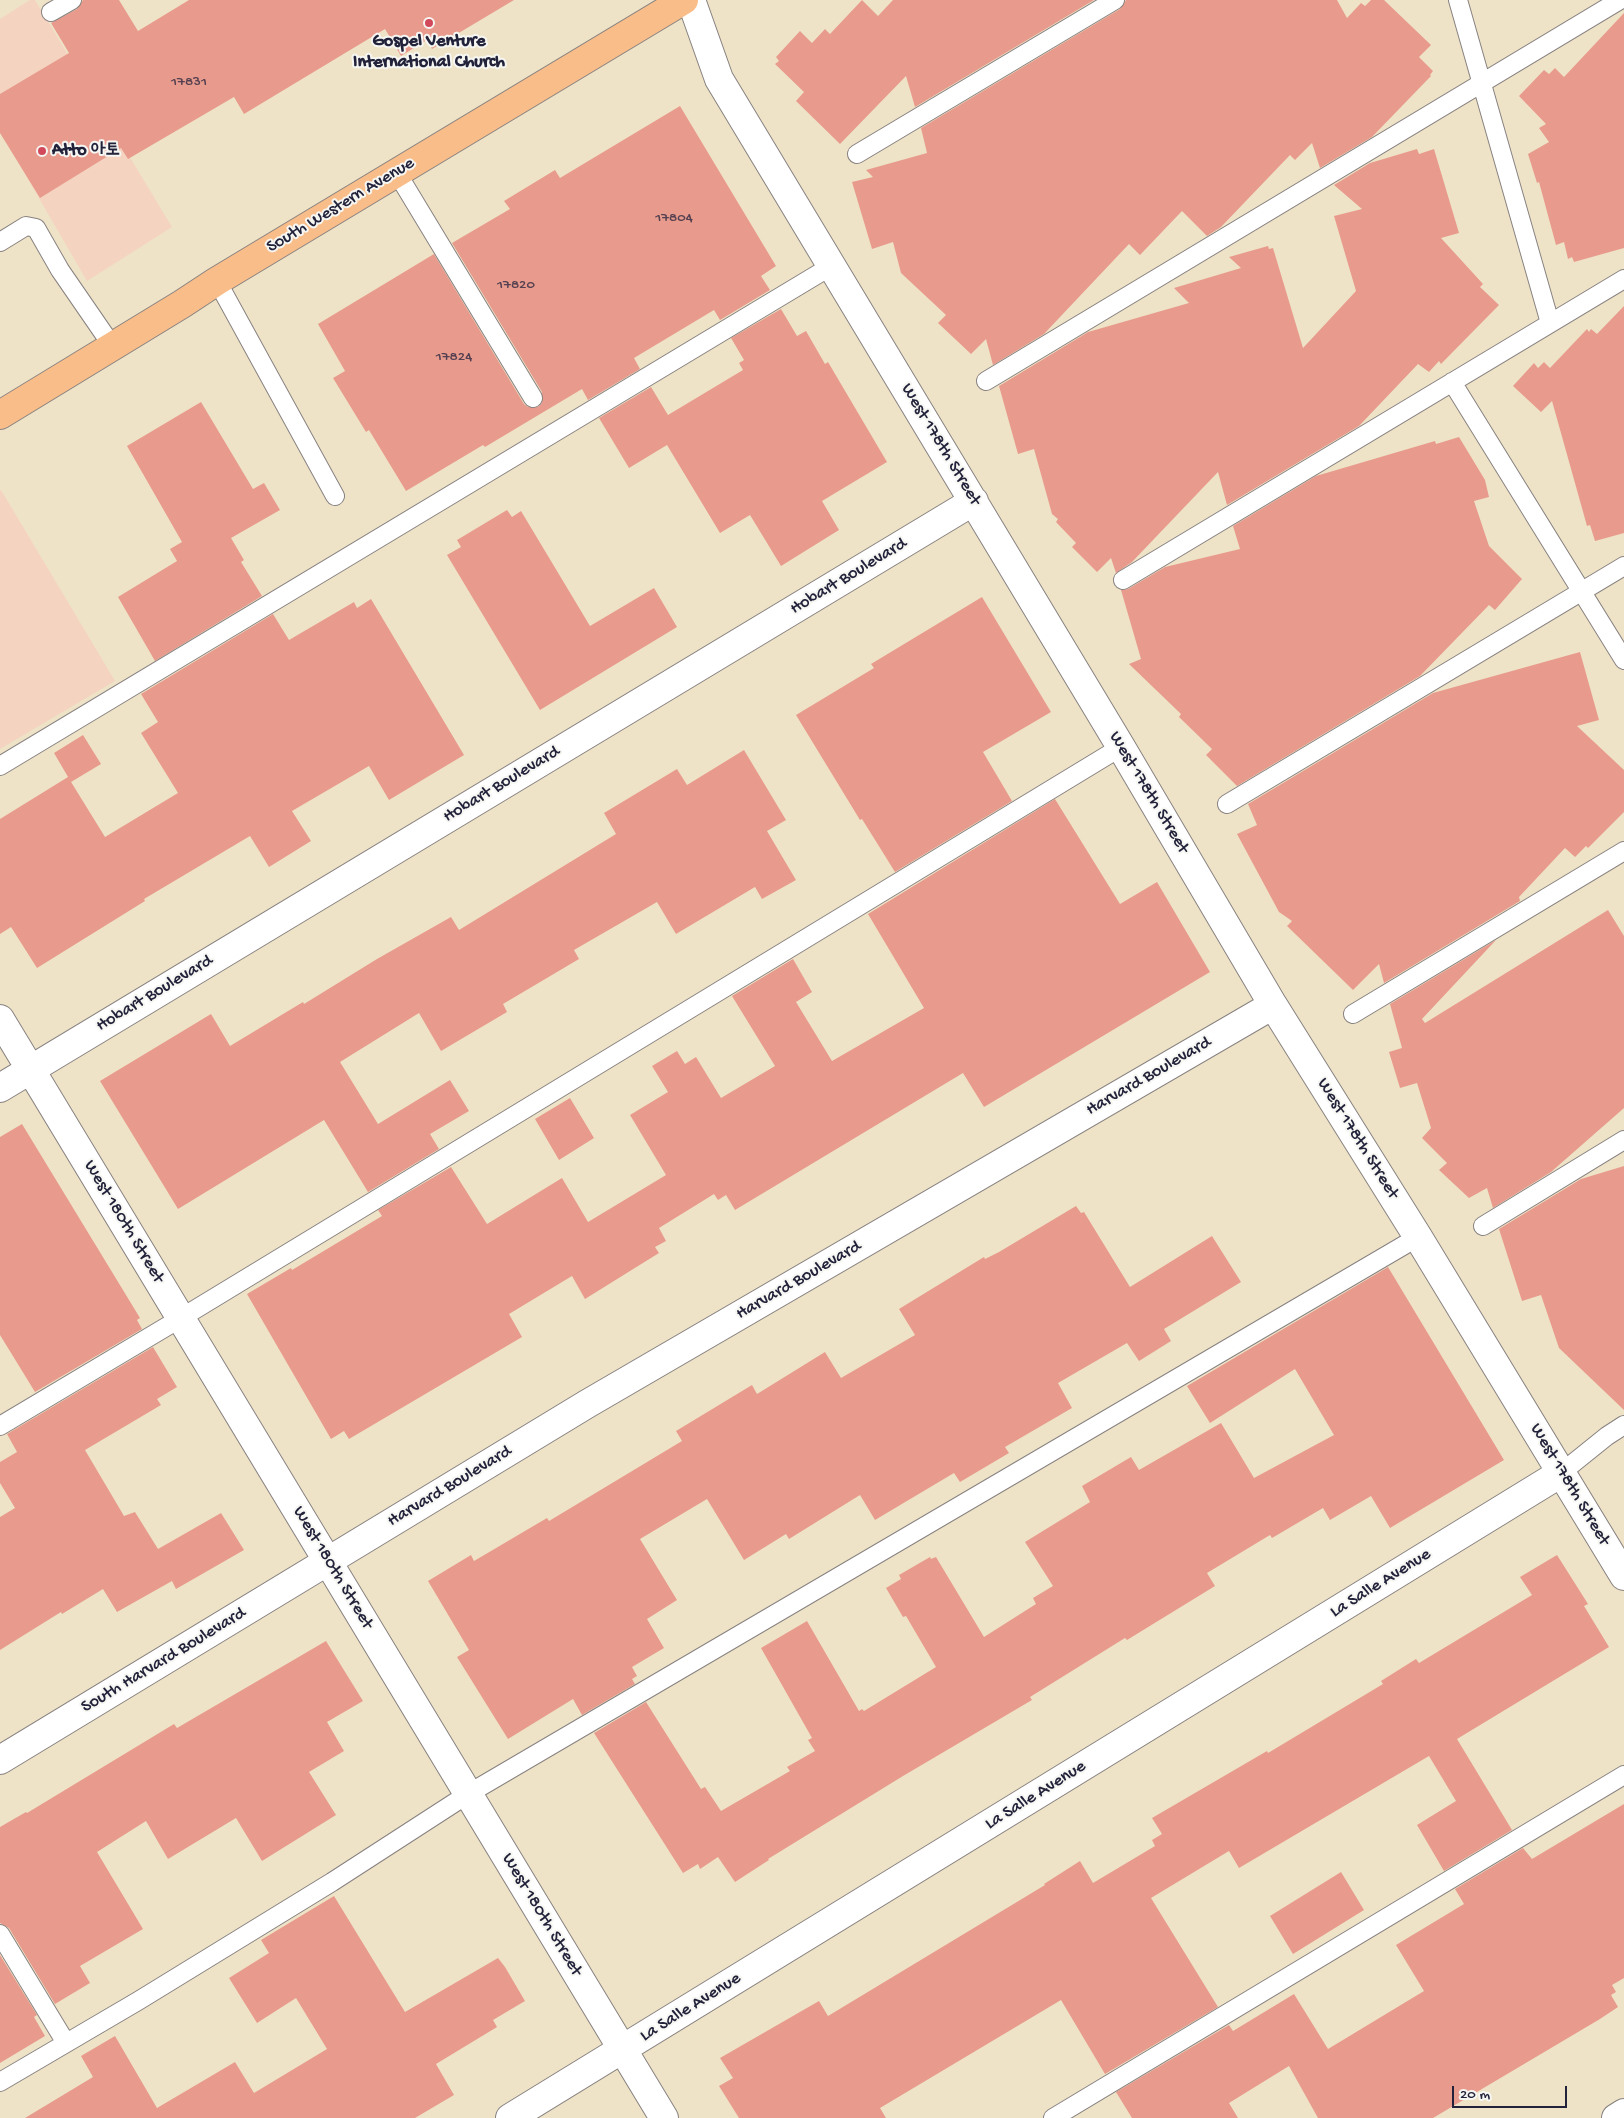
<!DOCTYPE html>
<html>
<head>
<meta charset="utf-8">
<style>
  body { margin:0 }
  #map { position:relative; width:1624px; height:2118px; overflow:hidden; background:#eee3c7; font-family:"Gochi Hand",sans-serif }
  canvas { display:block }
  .scale { position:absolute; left:1452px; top:2086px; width:115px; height:22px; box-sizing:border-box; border:2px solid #22223b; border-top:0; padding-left:6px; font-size:15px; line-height:18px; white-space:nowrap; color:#22223b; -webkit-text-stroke:4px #f6f6f2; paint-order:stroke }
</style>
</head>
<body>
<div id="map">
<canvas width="1624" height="2118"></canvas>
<div class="scale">20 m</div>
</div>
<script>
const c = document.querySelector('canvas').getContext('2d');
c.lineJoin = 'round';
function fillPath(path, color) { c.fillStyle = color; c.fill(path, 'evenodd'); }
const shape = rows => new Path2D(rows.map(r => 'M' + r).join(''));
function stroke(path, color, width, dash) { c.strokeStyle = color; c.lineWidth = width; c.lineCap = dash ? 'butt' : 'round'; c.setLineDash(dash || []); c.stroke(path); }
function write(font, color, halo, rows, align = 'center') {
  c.font = font + ' "Gochi Hand","Poor Story",sans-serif'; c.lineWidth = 4; c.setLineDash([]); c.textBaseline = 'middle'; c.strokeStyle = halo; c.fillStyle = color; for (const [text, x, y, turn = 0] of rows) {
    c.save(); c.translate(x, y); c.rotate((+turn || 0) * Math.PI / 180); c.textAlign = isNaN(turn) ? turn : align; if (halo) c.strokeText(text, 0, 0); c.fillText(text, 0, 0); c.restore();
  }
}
const built = shape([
  [30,0,35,0,172,227,87,281,0,131,0,19],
  [1,490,115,681,0,749,0,491]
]);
const building = shape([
  [83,0,119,0,138,31,189,0,514,0,432,49,427,40,401,56,385,29,244,114,234,97,128,159,121,148,40,198,0,133,0,94,69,53,51,23,77,9],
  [862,0,878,16,893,0,1094,0,915,107,906,76,840,144,796,101,804,92,775,64,779,61,776,57,800,31,812,43,825,29,830,34],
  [1126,0,1337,0,1347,18,1361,3,1365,6,1371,0,1384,0,1431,45,1419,57,1433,71,1430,75,1431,76,1372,137,1320,168,1312,143,1295,160,1290,155,1221,227,1207,236,1182,211,1140,255,1129,244,1044,334,993,365,986,339,971,354,938,323,946,315,901,273,893,242,872,249,852,182,873,177,866,170,927,153,921,128,1120,9],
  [1624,13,1624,248,1574,262,1572,257,1568,259,1564,242,1556,245,1539,182,1537,183,1528,154,1549,142,1539,128,1546,124,1519,96,1544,70,1549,74,1555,68,1564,77],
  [680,106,776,266,761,276,770,290,720,320,714,310,634,358,640,369,588,400,582,389,485,447,483,445,406,491,369,430,366,432,333,378,345,371,318,324,434,254,524,404,528,407,538,407,542,403,542,392,452,243,510,209,504,201,555,170,560,178],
  [1417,149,1419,154,1434,149,1459,233,1441,238,1483,284,1480,287,1499,305,1441,364,1439,361,1429,372,1418,364,1359,426,1227,505,1218,472,1132,562,1116,573,1111,558,1097,572,1072,547,1076,543,1056,522,1058,519,1052,514,1034,449,1018,454,999,386,1088,332,1189,303,1174,288,1241,268,1229,257,1268,246,1269,249,1273,248,1303,348,1356,291,1334,216,1362,209,1334,185,1370,163],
  [1624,306,1624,533,1595,541,1590,525,1587,526,1552,401,1541,412,1513,386,1534,363,1538,368,1544,362,1550,368,1587,329,1589,332,1591,329,1597,334],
  [781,309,797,336,806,331,825,364,828,362,887,462,822,501,839,530,781,566,750,515,720,533,667,445,629,468,599,418,651,387,668,415,743,370,739,363,744,360,731,338],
  [201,402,253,489,264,483,280,510,231,538,244,560,241,562,262,596,155,661,118,597,177,561,170,549,182,542,127,446],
  [1459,437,1485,480,1489,497,1474,501,1489,546,1522,579,1495,610,1489,605,1420,676,1237,786,1206,755,1212,749,1179,717,1181,714,1129,664,1141,659,1121,590,1128,589,1165,567,1240,549,1233,526,1316,476,1435,441,1436,444],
  [507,510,512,517,521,511,590,626,654,588,677,627,540,710,447,555,461,547,457,540],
  [982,597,1051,712,983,752,1012,801,895,872,862,819,860,820,796,715,874,668,871,664],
  [371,599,464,755,389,800,369,766,292,811,311,841,269,867,250,836,144,899,145,901,37,968,11,927,0,934,0,819,68,777,105,837,178,793,141,733,158,722,141,694,273,614,289,640,354,602,357,608],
  [1580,652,1599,720,1577,726,1624,770,1624,812,1588,848,1586,846,1575,857,1565,848,1519,897,1520,901,1384,983,1379,964,1353,990,1287,926,1292,921,1279,912,1237,834,1257,825,1248,804,1433,693],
  [83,735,101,764,71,782,54,753],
  [744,750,786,820,767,831,796,880,762,899,755,887,676,934,657,902,574,950,579,959,503,1004,507,1012,441,1051,419,1013,340,1062,378,1124,450,1080,469,1111,430,1134,439,1149,368,1192,324,1120,178,1209,100,1081,211,1014,230,1046,303,1002,304,1004,377,959,451,917,459,930,616,834,604,813,677,769,687,785],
  [1055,799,1120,904,1157,882,1210,972,984,1107,963,1073,735,1210,726,1195,718,1200,714,1194,659,1228,666,1241,655,1247,659,1253,585,1299,572,1276,509,1314,522,1337,349,1439,344,1431,331,1439,247,1294,291,1268,292,1270,382,1216,378,1210,451,1167,487,1224,562,1178,588,1222,666,1175,630,1115,668,1092,652,1066,677,1051,685,1064,696,1057,721,1098,775,1066,732,996,793,959,812,992,796,1002,832,1061,924,1008,868,914],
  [1608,910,1624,936,1624,1108,1551,1172,1493,1208,1487,1188,1469,1198,1439,1170,1447,1163,1422,1138,1431,1128,1417,1083,1400,1088,1389,1052,1402,1048,1390,1004,1496,940,1422,1019,1425,1023],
  [570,1098,594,1138,559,1160,535,1119],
  [22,1124,140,1318,137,1320,142,1329,35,1392,0,1335,0,1137],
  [1624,1166,1624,1410,1559,1348,1541,1295,1522,1301,1499,1229,1581,1179],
  [1076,1206,1081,1213,1084,1212,1130,1287,1212,1236,1241,1282,1164,1329,1171,1341,1139,1361,1127,1343,1058,1383,1072,1408,1005,1447,1009,1453,960,1482,954,1473,875,1520,860,1495,789,1539,786,1534,744,1560,707,1499,640,1539,677,1600,647,1619,664,1648,632,1667,637,1676,632,1679,635,1684,582,1715,573,1699,508,1739,457,1657,469,1650,428,1581,471,1555,474,1561,547,1518,549,1521,682,1441,676,1431,752,1385,757,1394,825,1352,841,1378,915,1335,899,1309,984,1257,985,1259,999,1252],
  [1388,1267,1504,1460,1390,1528,1371,1496,1330,1520,1323,1508,1272,1538,1270,1535,1207,1573,1215,1586,1127,1640,1125,1638,1030,1697,1032,1700,903,1776,768,1859,769,1860,735,1882,718,1857,700,1869,698,1864,683,1873,594,1733,646,1702,701,1789,705,1787,721,1811,790,1771,787,1767,815,1751,808,1740,812,1738,761,1648,807,1621,859,1711,862,1709,864,1711,936,1667,906,1616,903,1617,886,1588,901,1579,899,1575,930,1557,931,1559,936,1557,984,1637,1036,1604,1033,1598,1053,1586,1025,1542,1090,1502,1082,1486,1131,1457,1139,1470,1221,1423,1254,1478,1334,1435,1295,1369,1210,1423,1187,1386],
  [153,1347,177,1387,157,1399,161,1405,85,1450,124,1516,135,1512,158,1549,221,1513,244,1550,176,1589,172,1581,117,1612,103,1589,62,1614,61,1612,0,1650,0,1517,15,1508,0,1483,0,1462,17,1452,7,1434],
  [1557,1555,1588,1604,1584,1606,1609,1647,1457,1739,1512,1830,1444,1871,1417,1825,1456,1801,1429,1756,1239,1868,1229,1851,1151,1898,1218,2007,1105,2074,1061,2000,880,2108,886,2118,739,2118,719,2086,733,2078,720,2058,819,2001,828,2016,1045,1885,1044,1884,1080,1861,1093,1883,1155,1846,1152,1840,1162,1834,1152,1818,1267,1751,1268,1753,1383,1684,1381,1681,1416,1659,1419,1663,1532,1595,1520,1577],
  [326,1641,363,1701,327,1722,344,1751,309,1772,336,1815,262,1861,236,1818,168,1859,146,1821,97,1852,143,1929,80,1966,90,1983,55,2004,9,1928,0,1923,0,1827,26,1812,27,1813,174,1724,177,1728],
  [1624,1804,1624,1978,1612,1985,1616,1992,1611,1995,1618,2007,1600,2019,1433,2118,1318,2118,1289,2066,1229,2103,1238,2118,1132,2118,1116,2092,1229,2025,1233,2031,1294,1994,1328,2049,1424,1991,1396,1945,1464,1904,1455,1889,1523,1848,1532,1859],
  [1341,1872,1364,1910,1293,1954,1270,1916],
  [334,1896,405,2012,498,1958,505,1967,525,2001,493,2020,497,2027,436,2064,454,2095,415,2118,25,2118,93,2077,81,2056,115,2036,157,2108,235,2062,254,2093,327,2049,296,1998,257,2023,229,1978,269,1953,261,1940],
  [0,1955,37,2015,34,2017,45,2036,0,2063]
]);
const lane = shape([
  [1458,0,1550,323],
  [51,12,72,0],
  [857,154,1115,0],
  [397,173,533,398],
  [0,242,26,226,36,228,60,270,113,347],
  [217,281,335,496],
  [986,381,1620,0],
  [1452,382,1624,660],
  [1123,580,1624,279],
  [0,766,833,265],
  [1227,804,1624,566],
  [1353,1014,1624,851],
  [1483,1226,1624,1140],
  [0,1426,181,1318,1121,747],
  [1561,1473,1607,1436,1624,1425],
  [0,1934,66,2043],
  [0,2082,138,2001,332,1882,468,1794,1418,1237],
  [1053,2118,1624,1775]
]);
const street = shape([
  [691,0,719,79,1121,747,1273,1005,1418,1237,1624,1576],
  [0,1019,664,2118],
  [0,1088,974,501],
  [0,1760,587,1404,1273,1005],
  [510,2118,1561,1473],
  [1616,2118,1624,2113]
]);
const primary = shape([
  [0,415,182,304,217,281,684,0]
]);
const markers = [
  [429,23,5,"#d1495b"],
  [42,151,5,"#d1495b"]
];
const numberNames = [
  ["17831",189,83],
  ["17804",674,219],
  ["17820",516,286],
  ["17824",454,358]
];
const poiNames = [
  ["Gospel Venture",429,42],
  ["International Church",429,63],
  ["Atto 아토",52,151,"left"]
];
const streetNames = [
  ["South Western Avenue",341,206,-31],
  ["West 178th Street",940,445,59],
  ["Hobart Boulevard",849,577,-31],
  ["Hobart Boulevard",502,785,-31],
  ["West 178th Street",1148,793,59],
  ["Hobart Boulevard",155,994,-31],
  ["Harvard Boulevard",1149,1077,-30],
  ["West 178th Street",1357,1139,58],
  ["West 180th Street",123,1222,59],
  ["Harvard Boulevard",799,1281,-30],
  ["West 178th Street",1569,1485,59],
  ["Harvard Boulevard",450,1487,-31],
  ["West 180th Street",332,1568,59],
  ["La Salle Avenue",1381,1584,-32],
  ["South Harvard Boulevard",164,1661,-31],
  ["La Salle Avenue",1036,1796,-32],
  ["West 180th Street",541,1915,59],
  ["La Salle Avenue",691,2008,-32]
];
fillPath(built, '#f4d3c1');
fillPath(building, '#e89b8d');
stroke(lane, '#888281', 20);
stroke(street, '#888281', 30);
stroke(primary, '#888281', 30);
stroke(lane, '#fff', 18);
stroke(street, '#fff', 28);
stroke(primary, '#f9bd89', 28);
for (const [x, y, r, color] of markers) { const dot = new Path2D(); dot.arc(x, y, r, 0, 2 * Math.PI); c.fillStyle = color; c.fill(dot); stroke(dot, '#f6f6f2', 2); }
write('15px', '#544050', null, numberNames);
write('bold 18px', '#22223b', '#f6f6f2', poiNames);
write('18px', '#22223b', '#f6f6f2', streetNames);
</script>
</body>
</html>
